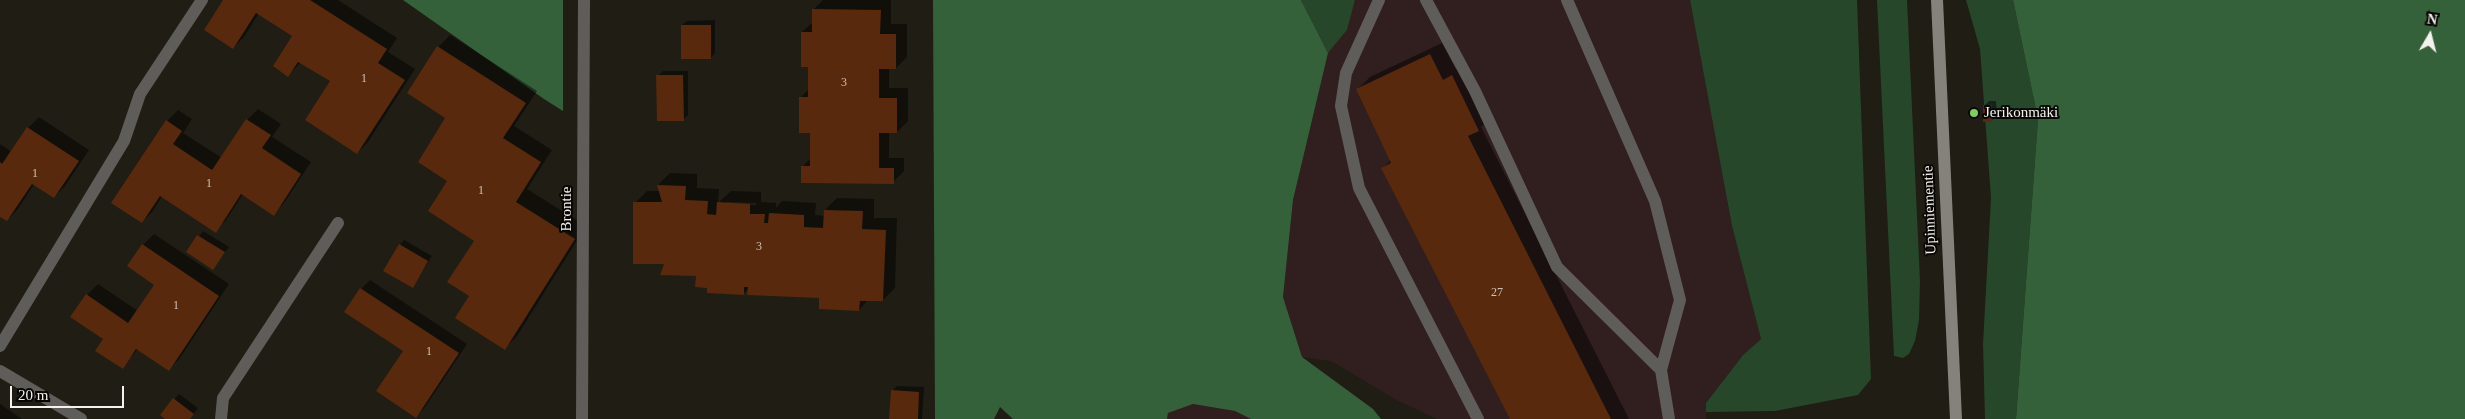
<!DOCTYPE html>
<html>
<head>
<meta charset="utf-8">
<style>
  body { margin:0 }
  #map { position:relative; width:2465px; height:419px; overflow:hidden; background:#201d14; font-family:"Times New Roman",serif }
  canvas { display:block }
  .north { position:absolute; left:2405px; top:10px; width:50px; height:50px; -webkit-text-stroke:4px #080705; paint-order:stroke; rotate:8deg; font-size:14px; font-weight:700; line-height:20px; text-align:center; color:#f4f2ec }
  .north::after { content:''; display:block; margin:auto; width:18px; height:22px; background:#f4f2ec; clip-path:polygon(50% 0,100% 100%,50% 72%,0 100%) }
  .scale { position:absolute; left:10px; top:386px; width:114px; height:22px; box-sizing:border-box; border:2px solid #f4f2ec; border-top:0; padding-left:6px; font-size:15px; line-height:18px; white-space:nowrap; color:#f4f2ec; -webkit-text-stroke:4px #080705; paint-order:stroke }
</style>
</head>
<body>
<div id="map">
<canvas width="2465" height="419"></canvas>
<div class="north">N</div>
<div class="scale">20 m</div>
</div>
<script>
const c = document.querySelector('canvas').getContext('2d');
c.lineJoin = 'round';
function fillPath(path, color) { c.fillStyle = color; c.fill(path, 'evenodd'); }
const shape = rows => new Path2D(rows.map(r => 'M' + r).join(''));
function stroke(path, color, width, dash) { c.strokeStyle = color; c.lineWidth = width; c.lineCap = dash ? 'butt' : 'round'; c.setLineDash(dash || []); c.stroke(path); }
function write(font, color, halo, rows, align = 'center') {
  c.font = font + ' "Times New Roman",serif'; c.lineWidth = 4; c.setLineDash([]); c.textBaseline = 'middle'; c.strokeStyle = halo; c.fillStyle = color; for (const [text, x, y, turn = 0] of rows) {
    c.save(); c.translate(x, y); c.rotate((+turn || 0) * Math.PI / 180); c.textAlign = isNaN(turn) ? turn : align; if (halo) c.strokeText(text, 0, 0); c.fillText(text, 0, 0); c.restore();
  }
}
const industrial = shape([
  [1355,0,1690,0,1732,226,1761,339,1743,355,1706,403,1706,419,1437,419,1398,401,1331,361,1302,357,1283,297,1293,200,1328,53,1347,30],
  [1193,404,1235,411,1251,419,1167,419,1168,413]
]);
const green = shape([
  [1301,0,1355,0,1347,30,1328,53],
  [1690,0,1857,0,1871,379,1858,395,1775,411,1706,412,1706,403,1743,355,1761,339,1732,226],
  [1877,0,1907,0,1920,281,1919,320,1915,341,1909,354,1903,358,1894,356],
  [1966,0,2013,0,2038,119,2016,419,1985,419,1983,344,1991,198,1980,49]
]);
const forest = shape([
  [403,0,563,0,563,111,544,99],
  [933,0,1301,0,1328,53,1293,200,1283,297,1302,357,1373,409,1381,419,1251,419,1235,411,1193,404,1168,413,1167,419,1013,419,1000,407,994,419,935,419],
  [2013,0,2465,0,2465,419,2016,419,2038,119]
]);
const shadow = shape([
  [225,0,338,0,397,38,388,52,415,69,368,142,357,153,331,81,301,62,288,75,294,35,259,13,244,37,233,48],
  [823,0,891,0,891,24,907,24,907,57,896,68,889,68,889,88,908,88,908,121,897,132,889,132,889,158,904,158,904,171,893,182,802,167,811,158,811,132,801,97,810,88,810,65,802,32,813,22,813,10],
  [715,20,715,53,711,58,682,25,687,21],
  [450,35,537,91,514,126,552,150,527,189,586,226,517,336,505,348,471,295,475,240,449,180,447,118,438,47],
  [1442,43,1456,69,1464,64,1491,118,1481,127,1629,419,1511,419,1383,168,1391,160,1358,89,1370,77],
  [663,71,688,71,688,115,683,120,658,76],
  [1989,101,1996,101,1997,115,1992,120,1984,106],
  [258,109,281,124,272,137,311,162,284,203,274,214,243,194,226,220,215,231,162,196,153,211,142,222,167,121,178,110,192,119,183,133,222,158,247,120],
  [39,117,89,150,65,186,54,197,34,184,18,209,7,220,0,215,0,144,12,152,28,128],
  [670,173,697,174,697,188,719,189,718,203,731,191,761,192,761,202,776,203,776,208,782,201,816,203,815,215,825,216,825,210,837,198,874,199,874,218,897,218,895,288,883,300,868,300,859,310,821,296,749,288,744,293,708,286,697,274,666,263,635,203,647,191,660,191,658,185],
  [728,202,756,203,756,205,726,204],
  [203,231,229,247,213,268,188,252],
  [154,234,229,284,180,358,169,369,138,349,122,367,105,338,87,295,98,284,138,311,156,284,143,245],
  [404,240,432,256,412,286,400,245],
  [370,280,467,344,425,407,416,416,405,350,361,289],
  [897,386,924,387,922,419,891,419,892,391],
  [179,394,198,408,190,419,167,419,161,415],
  [0,404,22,419,0,419]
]);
const building = shape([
  [223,0,310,0,387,49,378,63,405,80,357,154,305,120,330,81,298,62,288,77,273,66,292,36,256,13,233,49,204,30],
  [812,9,881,10,880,34,896,34,896,69,879,69,879,98,897,98,897,133,879,133,879,168,894,168,894,184,801,183,801,166,810,166,810,133,799,133,799,97,808,97,808,67,801,67,801,32,812,32],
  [681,25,711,25,711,59,681,59],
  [437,46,526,103,503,138,541,162,516,202,575,239,505,350,455,318,469,296,447,282,474,241,428,211,447,181,418,162,445,118,407,93],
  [1430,54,1443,80,1452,75,1479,131,1468,136,1611,419,1510,419,1381,168,1391,163,1356,89],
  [656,75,683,75,684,121,657,121],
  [1983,105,1992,105,1992,122,1983,122],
  [246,119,271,135,262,148,301,174,274,216,241,194,216,233,160,196,142,223,111,203,166,120,182,131,173,144,212,170],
  [27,127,79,161,54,198,32,184,7,221,0,217,0,162,2,164],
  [657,185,686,186,685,200,708,201,707,214,716,215,717,202,750,204,750,214,765,214,764,223,768,223,769,213,804,215,804,227,823,228,824,210,863,211,862,229,886,230,883,301,860,301,859,311,819,309,819,298,747,295,748,287,744,287,744,295,707,293,707,288,695,287,696,276,660,275,664,264,633,264,633,202,662,202],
  [197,235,225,252,213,270,186,252],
  [142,244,219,296,169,371,136,349,123,369,95,351,103,339,70,317,86,294,128,323,154,285,127,266],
  [399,244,428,261,413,288,383,271],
  [360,288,459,353,416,418,376,391,403,351,344,312],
  [891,390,919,392,918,419,889,419],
  [173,398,194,414,190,419,165,419,160,415]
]);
const lane = shape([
  [1379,0,1346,73,1341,106,1359,188,1478,419],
  [1426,0,1475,91,1557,267,1661,370],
  [1567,0,1655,201,1680,300,1661,370,1669,419],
  [0,346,124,141,140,94,202,0],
  [221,419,223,398,338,223]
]);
const street = shape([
  [0,371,81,419],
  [582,419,584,0]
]);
const secondary = shape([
  [1937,0,1956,419]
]);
const markers = [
  [1974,113,5,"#7dd154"]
];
const numberNames = [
  ["1",364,79],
  ["3",844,83],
  ["1",35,174],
  ["1",209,184],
  ["1",481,191],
  ["3",759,247],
  ["27",1497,293],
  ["1",176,306],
  ["1",429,352]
];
const poiNames = [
  ["Jerikonmäki",1984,113]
];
const streetNames = [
  ["Brontie",567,209,-90],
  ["Upinniementie",1930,210,-92]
];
fillPath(industrial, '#311e1e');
fillPath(green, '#26472a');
fillPath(forest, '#34613a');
fillPath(shadow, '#0007');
fillPath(building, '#58290d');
stroke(lane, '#5f5d59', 12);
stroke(street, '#5f5d59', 12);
stroke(secondary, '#85827b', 12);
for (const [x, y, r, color] of markers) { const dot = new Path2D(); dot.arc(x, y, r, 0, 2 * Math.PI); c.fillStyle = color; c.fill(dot); stroke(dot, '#080705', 2); }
write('12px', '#cdc0b4', null, numberNames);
write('15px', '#f4f2ec', '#080705', poiNames, 'left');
write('15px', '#f4f2ec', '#080705', streetNames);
</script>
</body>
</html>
